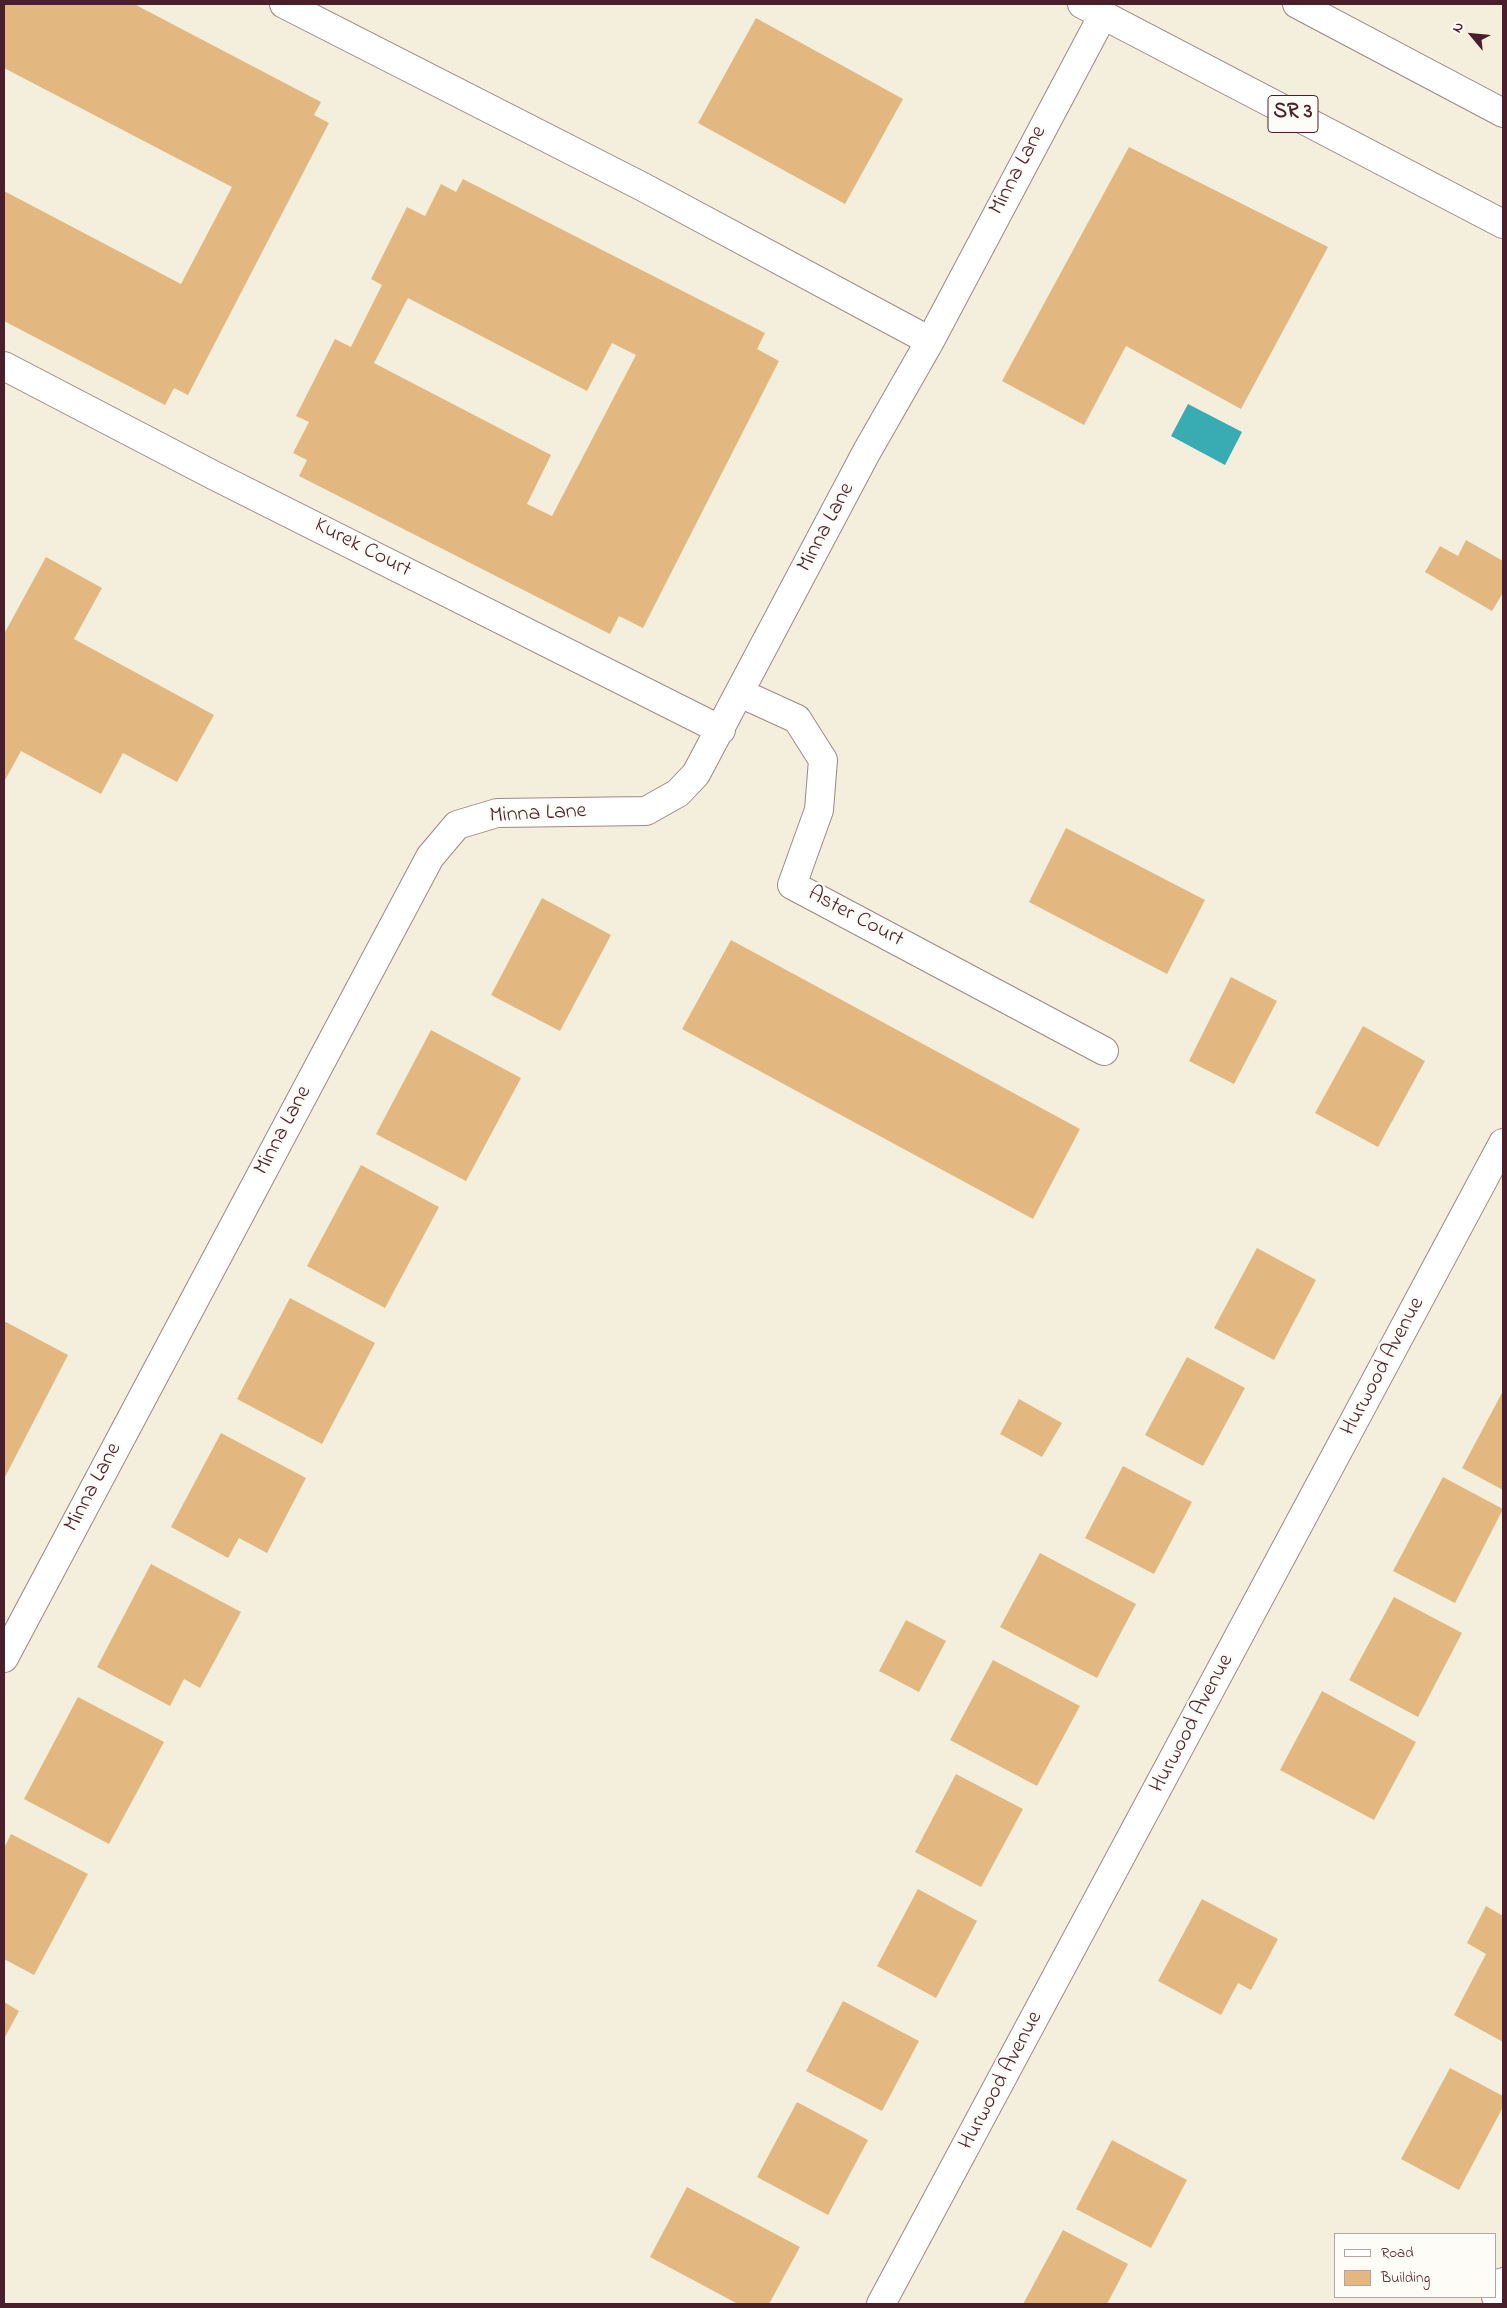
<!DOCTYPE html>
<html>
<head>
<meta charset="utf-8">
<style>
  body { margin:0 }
  #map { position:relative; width:1507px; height:2308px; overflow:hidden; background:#f4efdc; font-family:"Indie Flower",sans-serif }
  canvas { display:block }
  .frame { position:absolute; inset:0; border:5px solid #4a1f2b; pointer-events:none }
  .legend { position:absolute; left:1334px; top:2233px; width:162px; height:65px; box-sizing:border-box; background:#fdfcf7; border:1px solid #b5a4a5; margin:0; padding:6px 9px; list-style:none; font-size:15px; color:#4a1f2b }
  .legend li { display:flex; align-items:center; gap:10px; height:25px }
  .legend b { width:25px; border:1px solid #b5a4a5 }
  .north { position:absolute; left:1447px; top:10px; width:50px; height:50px; -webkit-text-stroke:4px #fdfcf7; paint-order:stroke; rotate:298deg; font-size:14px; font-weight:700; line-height:20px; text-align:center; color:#4a1f2b }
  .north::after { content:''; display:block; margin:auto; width:18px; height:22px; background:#4a1f2b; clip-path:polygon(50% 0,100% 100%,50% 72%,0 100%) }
</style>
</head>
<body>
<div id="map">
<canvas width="1507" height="2308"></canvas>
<div class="frame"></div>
<ul class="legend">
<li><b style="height:6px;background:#fff"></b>Road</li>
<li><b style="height:14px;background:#e2b880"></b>Building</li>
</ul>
<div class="north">N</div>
</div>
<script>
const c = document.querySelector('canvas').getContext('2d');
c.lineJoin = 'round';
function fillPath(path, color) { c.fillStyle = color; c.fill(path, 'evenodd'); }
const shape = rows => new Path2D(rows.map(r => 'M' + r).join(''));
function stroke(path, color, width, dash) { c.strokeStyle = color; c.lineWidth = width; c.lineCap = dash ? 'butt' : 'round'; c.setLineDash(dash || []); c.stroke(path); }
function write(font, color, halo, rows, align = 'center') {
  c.font = font + ' "Indie Flower",sans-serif'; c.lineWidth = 5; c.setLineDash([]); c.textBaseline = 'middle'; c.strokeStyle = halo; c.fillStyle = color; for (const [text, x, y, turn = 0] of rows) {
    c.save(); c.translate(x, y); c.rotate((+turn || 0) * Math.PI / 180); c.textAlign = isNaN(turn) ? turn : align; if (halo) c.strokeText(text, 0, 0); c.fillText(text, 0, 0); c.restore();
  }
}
const water = shape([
  [1188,404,1242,432,1225,465,1171,436]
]);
const building = shape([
  [4,4,134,4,321,102,314,115,329,123,188,395,174,388,165,405,4,321,4,191,181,284,232,187,4,68],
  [756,18,903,99,845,204,698,123],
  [1129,147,1328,247,1241,409,1126,346,1084,425,1002,381],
  [463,179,765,333,757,349,779,361,643,628,619,616,610,634,299,476,307,460,293,453,309,422,296,416,335,339,351,347,382,285,371,279,407,207,425,216,441,184,456,192],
  [408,298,587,391,612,343,636,355,552,516,527,504,551,455,374,363],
  [1466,540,1503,561,1503,593,1492,611,1425,572,1440,546,1458,556],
  [46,557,102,588,74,639,214,715,177,782,123,753,101,794,21,751,4,782,4,634],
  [1066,828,1205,900,1167,974,1029,902],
  [542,898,611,935,560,1031,491,995],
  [731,940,1080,1129,1033,1219,682,1029],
  [1231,977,1277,1001,1234,1084,1189,1061],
  [1363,1026,1425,1061,1378,1147,1315,1113],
  [431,1030,521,1078,466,1181,376,1134],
  [361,1165,439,1207,385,1308,307,1266],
  [1257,1248,1316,1280,1274,1360,1214,1328],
  [290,1298,375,1343,322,1444,237,1399],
  [4,1321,68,1355,4,1479],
  [1187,1357,1245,1388,1203,1466,1145,1435],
  [1503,1391,1503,1490,1462,1468],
  [1019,1399,1062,1423,1042,1457,1000,1434],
  [221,1433,306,1478,267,1553,239,1538,228,1558,171,1527],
  [1123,1466,1192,1502,1154,1574,1085,1538],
  [1443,1477,1503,1509,1455,1603,1393,1571],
  [1040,1553,1136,1604,1097,1678,1000,1627],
  [151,1564,241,1612,200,1688,184,1679,170,1706,97,1667],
  [1394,1597,1462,1633,1418,1717,1349,1680],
  [906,1620,946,1641,919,1692,879,1671],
  [993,1660,1080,1706,1037,1786,950,1740],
  [1322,1691,1416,1742,1374,1820,1280,1770],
  [78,1697,164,1742,109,1844,24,1799],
  [956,1774,1023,1809,981,1887,915,1852],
  [11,1834,88,1874,34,1975,4,1959,4,1848],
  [918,1889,977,1921,936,1998,877,1966],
  [1202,1899,1278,1939,1251,1990,1238,1983,1221,2015,1158,1981],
  [1486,1906,1503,1916,1503,2042,1454,2015,1486,1954,1467,1943],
  [843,2001,919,2041,882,2111,806,2071],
  [4,2002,19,2011,4,2039],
  [1450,2068,1503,2096,1503,2107,1459,2190,1401,2159],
  [797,2102,868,2140,828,2215,757,2177],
  [1112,2140,1187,2180,1151,2248,1076,2209],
  [687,2187,800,2247,769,2304,738,2304,650,2257],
  [1063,2230,1128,2264,1107,2304,1023,2304]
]);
const minor = shape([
  [284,4,643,187,930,341],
  [4,366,215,476,721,730],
  [740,693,797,719,823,760,819,810,792,885,1104,1051],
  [4,1658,430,857,457,825,497,813,646,811,678,793,696,774,866,453,930,341,1103,15],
  [1496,2297,1503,2282],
  [881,2304,1503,1143]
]);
const major = shape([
  [1082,4,1503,224],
  [1297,4,1503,113]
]);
const shields = [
  [1293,114,50]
];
const shieldNames = [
  ["SR 3",1293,114]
];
const streetNames = [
  ["Minna Lane",1019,171,-62],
  ["Minna Lane",827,528,-62],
  ["Kurek Court",362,549,27],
  ["Minna Lane",538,815,-3],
  ["Aster Court",855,918,28],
  ["Minna Lane",284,1131,-62],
  ["Hurwood Avenue",1384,1367,-62],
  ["Minna Lane",94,1488,-62],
  ["Hurwood Avenue",1193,1724,-62],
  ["Hurwood Avenue",1002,2081,-62]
];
fillPath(water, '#39abb3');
fillPath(building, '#e2b880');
stroke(minor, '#9f8784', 30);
stroke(major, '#9f8784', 30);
stroke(minor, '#fff', 28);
stroke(major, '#fff', 28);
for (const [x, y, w] of shields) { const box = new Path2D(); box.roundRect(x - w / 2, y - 18.5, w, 37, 4); c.fillStyle = '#fdfcf7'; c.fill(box); stroke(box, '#4a1f2b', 1); }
write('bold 21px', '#4a1f2b', null, shieldNames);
write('22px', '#4a1f2b', '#fdfcf7', streetNames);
</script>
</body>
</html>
